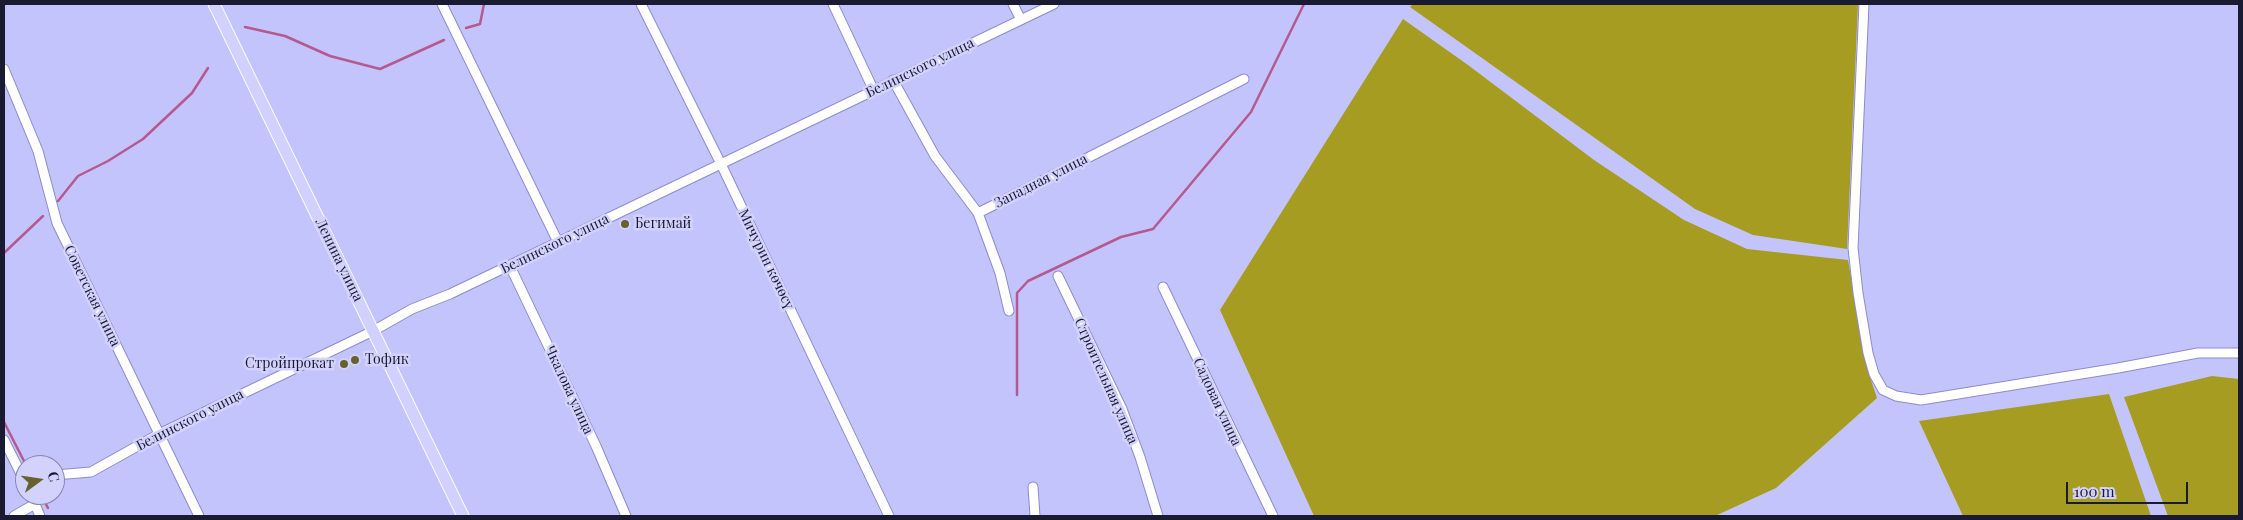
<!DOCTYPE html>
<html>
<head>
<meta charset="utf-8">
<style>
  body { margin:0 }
  #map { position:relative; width:2243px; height:520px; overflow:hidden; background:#c4c4fc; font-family:"Playfair Display",serif }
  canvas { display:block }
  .frame { position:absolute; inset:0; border:5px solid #1b1a33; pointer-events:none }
  .north { position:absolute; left:15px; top:455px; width:50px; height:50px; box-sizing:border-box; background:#d2d2fd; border:1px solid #8988ac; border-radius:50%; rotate:76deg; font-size:14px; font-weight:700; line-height:20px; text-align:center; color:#1b1a33 }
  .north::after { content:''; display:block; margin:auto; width:18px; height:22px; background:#66622f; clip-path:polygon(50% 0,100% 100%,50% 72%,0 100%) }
  .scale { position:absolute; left:2066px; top:482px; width:122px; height:22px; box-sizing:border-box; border:2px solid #1b1a33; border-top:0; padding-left:6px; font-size:15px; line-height:18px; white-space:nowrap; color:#1b1a33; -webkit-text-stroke:4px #d2d2fd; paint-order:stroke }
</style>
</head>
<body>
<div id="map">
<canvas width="2243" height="520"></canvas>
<div class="frame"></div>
<div class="north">С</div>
<div class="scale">100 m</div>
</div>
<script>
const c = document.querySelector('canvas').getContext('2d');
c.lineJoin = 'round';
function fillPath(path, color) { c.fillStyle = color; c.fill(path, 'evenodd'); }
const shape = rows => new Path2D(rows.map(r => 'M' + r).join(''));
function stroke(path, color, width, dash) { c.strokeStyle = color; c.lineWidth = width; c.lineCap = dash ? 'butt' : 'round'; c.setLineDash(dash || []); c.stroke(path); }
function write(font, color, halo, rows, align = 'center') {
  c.font = font + ' "Playfair Display",serif'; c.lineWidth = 5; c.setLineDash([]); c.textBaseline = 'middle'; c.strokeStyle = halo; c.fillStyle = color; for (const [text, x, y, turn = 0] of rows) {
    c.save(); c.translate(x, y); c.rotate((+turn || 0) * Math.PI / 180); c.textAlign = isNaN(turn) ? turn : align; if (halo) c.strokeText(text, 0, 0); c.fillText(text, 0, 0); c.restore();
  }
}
const green = shape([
  [1413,4,1858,4,1847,249,1753,235,1695,209,1410,7],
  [1403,19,1468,65,1594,160,1684,220,1747,249,1848,260,1867,368,1877,398,1776,488,1715,516,1314,516,1220,310],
  [2212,376,2239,379,2239,516,2168,516,2124,397],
  [2109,394,2151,516,1963,516,1919,421]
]);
const stream = shape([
  [245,27,285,36,330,56,380,69,444,40],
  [466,28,480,24,484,4],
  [58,201,78,176,108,161,143,139,192,93,208,68],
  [4,253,43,216],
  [1017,395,1017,293,1028,281,1121,237,1153,229,1251,112,1304,4],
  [4,422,26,465],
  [41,495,48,508]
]);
const minor = shape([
  [442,4,558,242],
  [641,4,721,164,889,516],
  [833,4,874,91],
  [1013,4,1021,20],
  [1864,4,1853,248,1858,293,1868,353,1874,374,1883,390,1896,396,1921,400,2118,368,2198,353,2239,353],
  [4,69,38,151,57,223,199,516],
  [893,80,935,156,978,213,1244,79],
  [978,213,1000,273,1009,311],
  [510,266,596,446,626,516],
  [1058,276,1122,409,1140,457,1158,516],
  [1163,287,1273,516],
  [4,440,25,482],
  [55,475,91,472,159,434,373,331,412,309,450,294,1054,4],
  [1033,487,1035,516],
  [31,495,40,516],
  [14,516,35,504]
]);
const major = shape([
  [214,4,463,516]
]);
const markers = [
  [625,224,5,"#66622f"],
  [355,360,5,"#66622f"],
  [344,364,5,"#66622f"]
];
const streetNames = [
  ["Белинского улица",920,68,-26],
  ["Западная улица",1041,181,-27],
  ["Белинского улица",555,244,-26],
  ["Мичурин көчөсү",766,259,64],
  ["Ленина улица",339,260,64],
  ["Советская улица",92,296,64],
  ["Строительная улица",1106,381,66],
  ["Чкалова улица",569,390,65],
  ["Садовая улица",1217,402,65],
  ["Белинского улица",190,420,-27]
];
const poiNames = [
  ["Бегимай",635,224],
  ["Тофик",365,360],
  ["Стройпрокат",334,364,"right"]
];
fillPath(green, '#a69c21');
stroke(stream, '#b55990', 2.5);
stroke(minor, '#8d8bce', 11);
stroke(major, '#fff', 13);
stroke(minor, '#fff', 9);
stroke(major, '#d1d0ff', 11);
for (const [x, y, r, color] of markers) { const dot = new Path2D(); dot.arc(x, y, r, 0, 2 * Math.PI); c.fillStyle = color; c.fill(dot); stroke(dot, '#d2d2fd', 2); }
write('14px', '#1b1a33', '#d2d2fd', streetNames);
write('14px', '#1b1a33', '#d2d2fd', poiNames, 'left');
</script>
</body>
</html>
